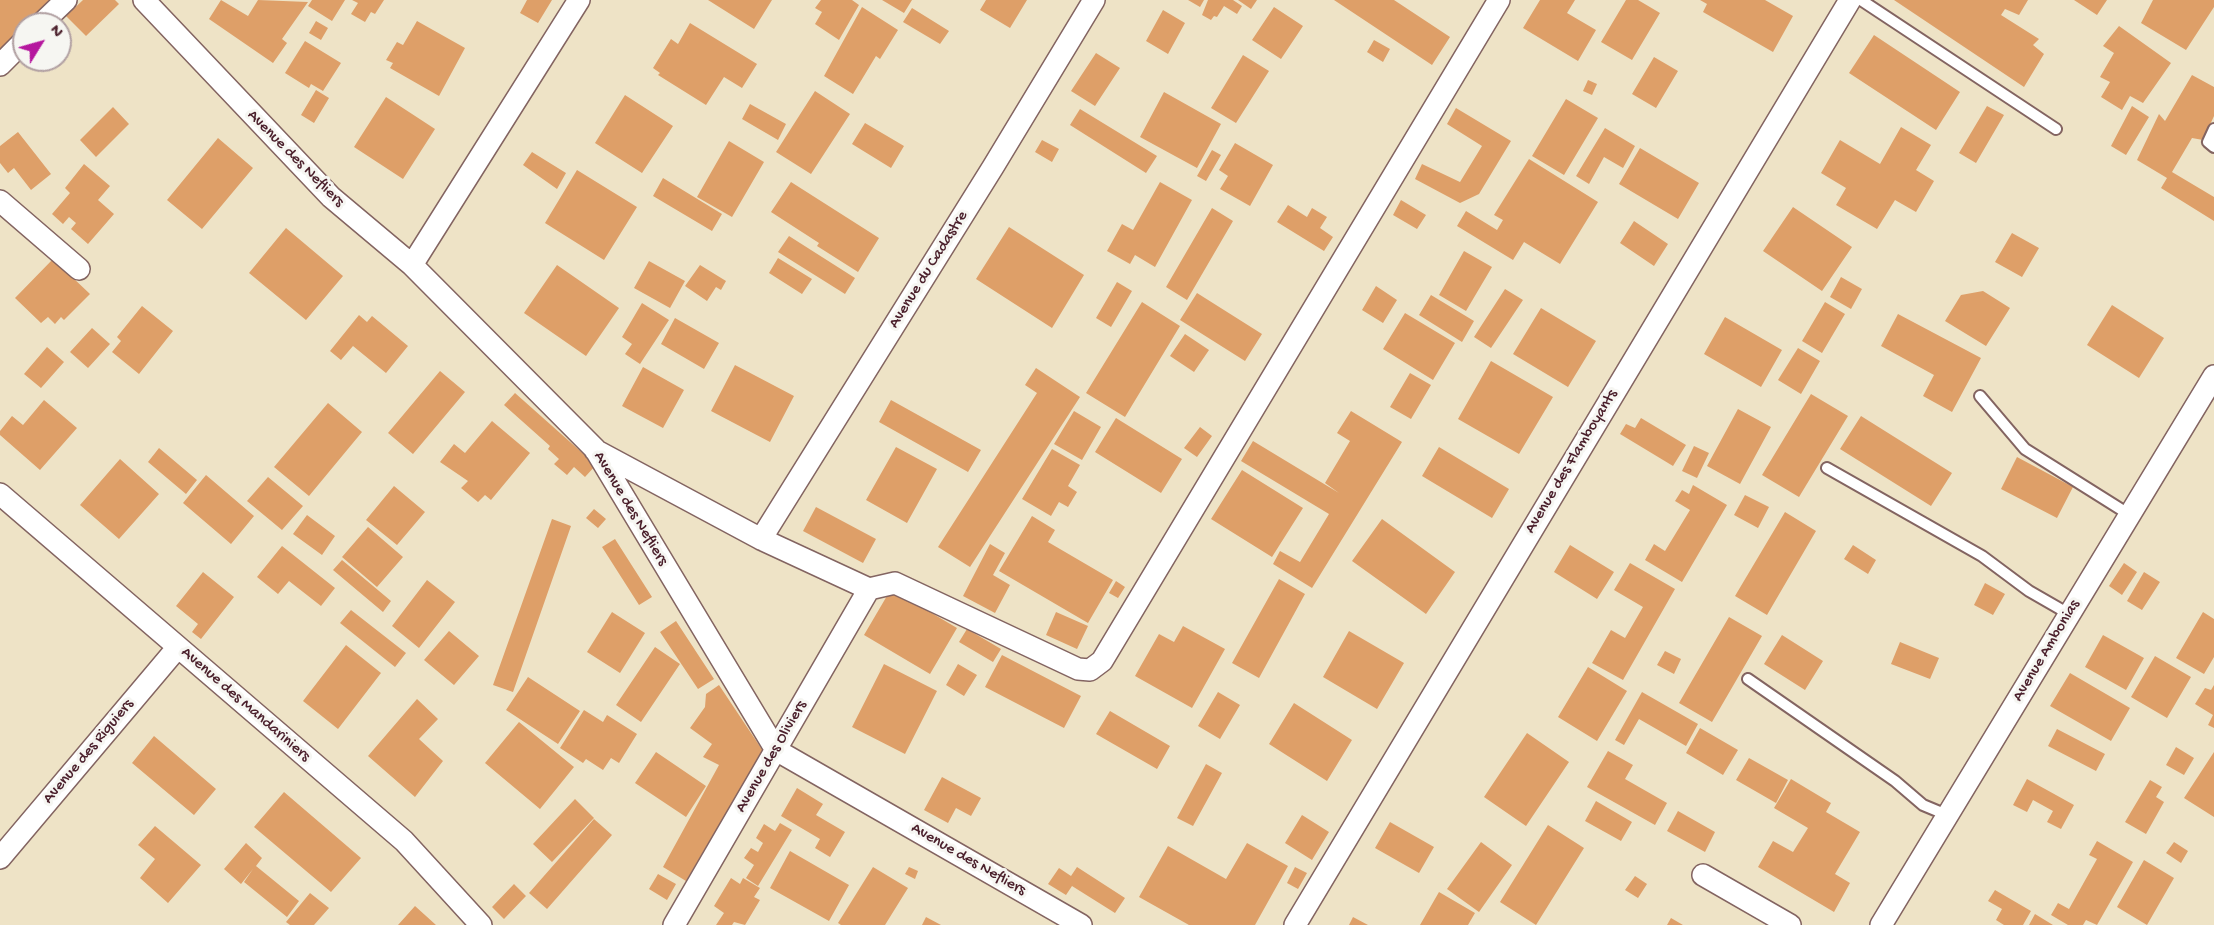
<!DOCTYPE html>
<html>
<head>
<meta charset="utf-8">
<style>
  body { margin:0 }
  #map { position:relative; width:2214px; height:925px; overflow:hidden; background:#eee3c6; font-family:"Gochi Hand",sans-serif }
  canvas { display:block }
  .north { position:absolute; left:12px; top:12px; width:60px; height:60px; box-sizing:border-box; background:#f6f6f2; border:2px solid #b1a0a2; border-radius:50%; rotate:53deg; font-size:16px; font-weight:700; line-height:24px; text-align:center; color:#4a1f2b }
  .north::after { content:''; display:block; margin:auto; width:21px; height:27px; background:#b5179e; clip-path:polygon(50% 0,100% 100%,50% 72%,0 100%) }
</style>
</head>
<body>
<div id="map">
<canvas width="2214" height="925"></canvas>
<div class="north">N</div>
</div>
<script>
const c = document.querySelector('canvas').getContext('2d');
c.lineJoin = 'round';
function fillPath(path, color) { c.fillStyle = color; c.fill(path, 'evenodd'); }
const shape = rows => new Path2D(rows.map(r => 'M' + r).join(''));
function stroke(path, color, width, dash) { c.strokeStyle = color; c.lineWidth = width; c.lineCap = dash ? 'butt' : 'round'; c.setLineDash(dash || []); c.stroke(path); }
function write(font, color, halo, rows, align = 'center') {
  c.font = font + ' "Gochi Hand",sans-serif'; c.lineWidth = 6; c.setLineDash([]); c.textBaseline = 'middle'; c.strokeStyle = halo; c.fillStyle = color; for (const [text, x, y, turn = 0] of rows) {
    c.save(); c.translate(x, y); c.rotate((+turn || 0) * Math.PI / 180); c.textAlign = isNaN(turn) ? turn : align; if (halo) c.strokeText(text, 0, 0); c.fillText(text, 0, 0); c.restore();
  }
}
const building = shape([
  [0,0,49,0,28,24,24,24,24,28,0,56],
  [83,0,115,0,119,4,86,36,66,16],
  [221,0,248,16,258,0,308,2,282,39,287,43,273,63,209,19],
  [312,0,345,0,332,21,308,6],
  [352,0,384,0,375,14,371,12,365,22,351,14,358,3],
  [527,0,552,0,538,23,520,13],
  [708,0,772,0,754,29],
  [821,0,852,0,859,5,839,40,815,24,822,12,815,8],
  [882,0,912,0,904,13],
  [986,0,1027,0,1010,28,980,10],
  [1188,0,1204,0,1200,7],
  [1208,0,1233,0,1242,6,1237,14,1224,6,1217,17,1214,16,1211,20,1202,15],
  [1238,0,1257,0,1251,9],
  [1334,0,1394,0,1450,37,1432,65],
  [1540,0,1575,0,1567,13,1596,30,1578,61,1523,28],
  [1626,0,1638,0,1660,13,1632,60,1601,42],
  [1700,0,1765,0,1793,16,1773,52,1703,12,1707,4],
  [1894,0,2028,0,2019,15,2005,9,2001,15,2039,39,2033,45,2044,54,2024,87],
  [2074,0,2107,0,2097,15],
  [2153,0,2214,0,2214,7,2186,50,2141,23],
  [862,7,898,30,880,59,876,56,853,94,824,76],
  [1274,7,1303,26,1281,59,1252,40],
  [912,8,949,31,940,44,903,22],
  [1163,10,1185,23,1168,54,1146,41],
  [316,21,328,28,321,40,309,33],
  [417,21,465,48,439,96,390,68,393,63,386,60,397,42,403,45],
  [690,23,757,64,742,88,724,77,706,105,658,75,660,73,653,68,671,39,678,44],
  [2119,26,2171,63,2143,103,2130,96,2122,110,2101,97,2110,82,2100,77,2114,53,2103,46],
  [1874,35,1960,92,1936,130,1849,73],
  [1374,40,1390,49,1383,62,1367,52],
  [305,41,341,63,323,91,311,84,309,88,285,73],
  [1096,53,1120,68,1095,106,1071,91],
  [1243,55,1269,71,1236,123,1211,108],
  [1654,57,1678,71,1656,108,1632,94],
  [2192,75,2214,87,2214,116,2203,140,2192,138,2172,172,2214,197,2214,221,2161,188,2167,178,2137,160,2159,114,2165,121],
  [1588,80,1597,84,1592,95,1583,91],
  [316,90,329,98,314,123,301,115],
  [815,91,850,114,811,174,776,152],
  [1164,92,1221,124,1197,168,1140,137],
  [625,95,673,126,642,173,595,143],
  [386,97,435,129,403,179,354,147],
  [1566,99,1598,118,1564,175,1532,156],
  [750,104,786,124,778,140,742,119],
  [1987,106,2004,115,1976,163,1959,153],
  [2132,106,2149,117,2126,155,2111,146],
  [113,107,129,124,96,157,80,140],
  [1456,108,1511,141,1479,194,1460,203,1415,179,1422,164,1460,182,1482,146,1447,124],
  [1080,109,1157,156,1146,173,1070,125],
  [865,123,904,146,891,168,852,144],
  [1901,127,1931,145,1916,170,1934,181,1916,212,1895,200,1877,229,1836,205,1846,188,1821,173,1840,140,1880,164],
  [1605,128,1635,146,1623,168,1604,157,1589,184,1576,176],
  [18,132,51,174,31,190,14,168,8,173,0,163,0,146],
  [218,138,253,168,202,229,167,200],
  [1042,140,1059,149,1052,162,1035,152],
  [729,141,764,162,732,217,697,197],
  [1235,143,1273,165,1250,206,1220,189,1228,176,1219,170],
  [1640,148,1699,183,1678,219,1619,184],
  [1212,150,1221,155,1206,181,1197,176],
  [532,152,566,173,557,189,523,165],
  [1529,159,1598,202,1560,264,1524,242,1513,260,1457,226,1466,211,1497,230,1503,220,1494,215],
  [84,164,110,186,98,200,114,214,88,244,71,229,76,223,69,217,63,224,52,214,70,193,65,188],
  [577,170,637,207,604,260,545,223],
  [663,178,722,214,712,231,653,196],
  [791,182,879,238,858,272,817,246,819,243,771,212],
  [1160,182,1192,200,1155,267,1135,255,1130,264,1107,251,1122,224,1133,230],
  [1401,200,1426,215,1417,229,1393,215],
  [1288,205,1307,217,1312,208,1327,217,1320,228,1333,237,1324,251,1277,222],
  [1793,207,1852,247,1822,291,1763,251],
  [1212,208,1233,221,1187,300,1166,287],
  [1634,221,1668,244,1654,266,1620,243],
  [1009,227,1084,275,1052,328,976,279],
  [286,228,343,276,306,320,249,273],
  [2012,233,2039,248,2022,277,1995,262],
  [789,236,855,278,845,294,778,252],
  [1464,251,1492,267,1466,311,1439,295],
  [778,258,812,279,802,294,769,273],
  [53,259,90,294,64,320,61,317,55,324,48,317,41,323,15,298],
  [649,261,685,281,670,308,634,288],
  [557,265,619,308,586,356,524,313],
  [700,265,726,281,721,290,716,287,707,301,685,286],
  [1841,277,1862,289,1851,309,1830,297],
  [1117,282,1132,291,1111,327,1096,318],
  [1376,286,1397,300,1383,323,1362,310],
  [1505,289,1523,300,1491,348,1474,337],
  [1983,291,2010,308,1986,346,1945,321,1961,295],
  [1197,293,1262,334,1245,361,1180,320],
  [1431,295,1474,321,1462,342,1419,315],
  [1142,302,1180,326,1125,417,1086,393],
  [1825,302,1845,314,1822,353,1802,341],
  [642,303,669,320,640,364,625,354,632,344,622,337],
  [2112,305,2164,338,2139,378,2087,345],
  [142,306,173,331,139,374,112,352,121,341,117,337],
  [1541,308,1596,341,1568,387,1513,354],
  [1405,313,1455,343,1433,380,1383,349],
  [1898,314,1981,358,1952,412,1923,396,1934,375,1881,346],
  [359,315,367,322,372,316,408,346,386,373,353,346,341,360,330,351],
  [1725,317,1782,350,1761,387,1704,354],
  [675,318,719,343,704,369,661,344],
  [92,328,110,344,88,368,70,352],
  [1185,334,1209,350,1194,372,1170,356],
  [47,347,64,362,41,388,24,374],
  [1798,348,1820,361,1801,394,1778,380],
  [1491,361,1553,397,1519,454,1458,419],
  [735,365,794,396,770,442,711,411],
  [643,367,684,390,663,428,622,406],
  [1036,368,1080,397,970,567,938,547,1037,393,1025,385],
  [440,371,465,392,413,454,388,433],
  [1410,373,1431,385,1411,419,1390,407],
  [515,393,596,465,585,477,574,467,567,475,554,464,559,459,548,449,550,446,504,405],
  [1811,394,1848,416,1799,497,1762,475],
  [44,400,77,428,40,470,0,435,0,431,12,416,23,425],
  [891,400,981,450,968,472,879,422],
  [328,403,362,432,309,496,274,467],
  [1738,409,1771,427,1740,484,1707,466],
  [1074,411,1101,427,1082,460,1054,444],
  [1351,411,1402,442,1312,588,1273,564,1280,551,1300,562,1329,514,1241,461,1253,441,1339,493,1325,483,1350,441,1337,433],
  [1861,416,1952,473,1931,506,1840,449],
  [1116,418,1182,459,1161,493,1095,452],
  [1641,418,1686,445,1673,466,1620,434,1626,424,1635,428],
  [492,421,530,453,491,500,485,495,478,502,461,488,468,481,440,462,454,444,465,453],
  [1200,427,1212,436,1197,457,1184,448],
  [1694,446,1709,453,1697,478,1682,471],
  [896,447,937,469,907,523,866,500],
  [1439,447,1509,489,1492,518,1422,476],
  [159,448,197,480,186,494,148,462],
  [1052,449,1080,465,1068,486,1077,492,1068,507,1059,502,1051,516,1022,499],
  [2017,457,2073,487,2057,518,2001,489],
  [120,459,159,494,119,539,80,505],
  [1242,470,1303,508,1272,557,1211,519],
  [206,475,254,516,231,544,183,503],
  [268,477,303,506,282,530,247,501],
  [1693,485,1727,505,1682,582,1645,560,1654,544,1665,551,1690,510,1675,501,1682,490,1689,494],
  [394,486,425,512,397,545,366,520],
  [1745,495,1769,507,1758,528,1734,515],
  [816,507,876,539,863,563,803,531],
  [594,509,606,519,598,528,586,518],
  [1785,512,1816,531,1767,615,1735,596],
  [307,515,335,536,322,555,293,534],
  [1032,516,1055,530,1048,542,1113,580,1088,623,999,571],
  [552,519,571,526,513,692,493,685],
  [1382,519,1455,572,1426,614,1352,561],
  [368,527,403,557,377,587,342,557],
  [615,539,652,597,639,605,602,547],
  [990,544,1005,553,993,575,1010,585,995,613,963,596],
  [1570,545,1614,572,1597,599,1554,572],
  [1853,545,1876,560,1868,574,1844,559],
  [282,546,335,588,321,606,289,581,278,594,257,577],
  [342,560,391,601,383,612,333,570],
  [1630,563,1675,589,1623,680,1592,663,1611,630,1625,638,1643,607,1614,590],
  [2124,563,2137,572,2122,595,2109,586],
  [203,572,234,597,201,639,192,632,198,624,176,606],
  [2144,572,2160,582,2142,610,2127,601],
  [1279,579,1305,594,1259,678,1232,663],
  [427,580,455,602,419,648,392,626],
  [1116,581,1125,587,1118,598,1109,593],
  [1985,583,2005,594,1993,615,1974,605],
  [891,589,957,628,930,674,864,635],
  [351,610,406,653,395,667,340,623],
  [612,612,645,633,620,673,587,652],
  [1056,612,1088,626,1077,649,1046,635],
  [2203,612,2214,619,2214,657,2204,674,2176,658],
  [1729,617,1762,636,1712,722,1679,703],
  [676,621,714,679,698,689,660,632],
  [1183,626,1225,649,1192,708,1135,676,1159,634,1174,642],
  [967,629,1001,649,993,662,959,642],
  [449,631,479,656,454,685,424,660],
  [1349,631,1404,663,1377,709,1323,677],
  [1782,635,1823,661,1805,690,1764,664],
  [2103,635,2144,658,2126,690,2085,667],
  [1900,642,1939,658,1930,679,1891,664],
  [346,645,381,673,338,729,303,701],
  [655,647,680,664,641,722,616,705],
  [1665,651,1681,659,1674,674,1657,665],
  [1002,655,1081,696,1064,728,985,687],
  [2155,656,2191,677,2167,718,2131,697],
  [884,664,937,691,905,754,852,727],
  [958,664,977,675,964,696,946,685],
  [1588,667,1627,691,1597,741,1558,717],
  [2070,673,2130,708,2111,741,2050,706],
  [528,677,580,711,558,744,506,710],
  [719,685,763,751,686,881,663,867,719,765,703,757,712,744,690,728,705,707,706,694],
  [2214,685,2214,728,2208,725,2213,715,2195,704,2205,688,2211,690],
  [1218,692,1240,705,1220,739,1198,726],
  [1642,692,1698,724,1686,746,1639,719,1624,745,1615,740],
  [417,699,438,719,419,739,443,761,415,797,368,756],
  [1294,703,1352,740,1327,781,1269,744],
  [584,710,603,722,607,715,637,734,619,763,611,758,603,770,586,759,583,763,560,748],
  [1110,711,1170,746,1157,769,1096,734],
  [519,722,574,767,540,809,485,763],
  [1700,728,1738,750,1723,775,1686,753],
  [2057,729,2105,754,2096,771,2048,746],
  [1527,733,1569,762,1526,826,1484,797],
  [154,736,216,789,194,815,132,763],
  [2176,747,2194,758,2184,775,2166,765],
  [1608,751,1633,765,1625,779,1667,803,1655,825,1587,787],
  [656,752,706,786,686,817,635,783],
  [2214,752,2214,817,2184,798],
  [1749,758,1788,780,1776,803,1736,780],
  [1206,764,1222,773,1193,826,1177,818],
  [942,777,981,798,971,816,956,808,948,823,924,810],
  [1791,779,1831,803,1826,812,1860,832,1835,874,1850,883,1834,912,1758,867,1773,841,1793,852,1808,828,1774,808],
  [2027,779,2074,805,2061,829,2047,822,2053,811,2033,800,2027,812,2013,805],
  [2150,780,2162,787,2156,797,2164,802,2146,834,2125,822],
  [797,788,823,804,816,815,845,832,830,857,815,848,820,839,781,816],
  [284,792,361,858,331,892,254,827],
  [575,799,594,818,552,862,533,844],
  [1596,801,1632,822,1621,841,1585,821],
  [1678,811,1715,832,1705,852,1667,831],
  [1302,815,1329,832,1312,860,1285,843],
  [594,819,612,835,547,909,529,893],
  [1390,822,1434,847,1419,873,1375,848],
  [780,823,792,830,758,886,746,878,754,865,744,858,751,848,758,852,763,843,756,838,764,824,775,831],
  [1548,825,1584,848,1536,925,1500,902],
  [155,826,201,865,168,903,140,878,155,859,138,845],
  [2097,841,2133,862,2097,925,2086,920,2083,925,2068,925,2051,915,2058,903,2069,909,2097,859,2089,855],
  [1481,842,1512,865,1479,912,1447,889],
  [2174,842,2188,851,2181,863,2166,853],
  [246,843,262,858,256,866,299,901,287,917,244,882,253,869,241,884,224,869],
  [1247,843,1288,866,1255,925,1189,925,1139,897,1168,846,1226,879],
  [790,851,849,885,829,921,770,888],
  [2144,860,2174,878,2147,925,2117,907],
  [873,867,908,888,885,925,841,925,838,923],
  [909,867,918,871,915,879,905,874],
  [1077,867,1125,898,1115,913,1072,886,1066,895,1048,884,1059,868,1071,876],
  [1295,867,1307,873,1298,889,1287,883],
  [658,874,676,884,667,900,649,889],
  [1635,876,1647,884,1638,898,1625,890],
  [731,878,740,884,743,878,760,888,754,897,760,900,745,925,734,922,732,925,716,925,724,913,714,906],
  [514,884,526,896,504,919,492,907],
  [1995,890,2031,911,2023,925,2004,925,1996,920,2002,909,1988,901],
  [1439,892,1475,913,1468,925,1420,925],
  [310,893,329,908,314,925,290,925,286,922],
  [415,906,436,925,398,925],
  [2035,914,2053,925,2029,925],
  [926,917,941,925,922,925],
  [1353,917,1368,925,1349,925],
  [1671,918,1683,925,1667,925]
]);
const lane = shape([
  [1861,0,2056,129],
  [2214,129,2208,142,2214,147],
  [1980,396,2025,449,2130,515],
  [1827,468,1982,556,2029,591,2069,614],
  [1748,679,1895,781,1923,805,1947,815]
]);
const street = shape([
  [144,0,331,197,412,265,595,449,776,750,1081,925],
  [41,24,66,0],
  [0,65,24,41],
  [0,201,79,269],
  [412,265,579,0],
  [595,450,761,539,869,589,895,583,1078,669,1090,670,1102,661,1499,0],
  [0,494,404,841,481,925],
  [761,539,993,167,1094,0],
  [0,858,178,647],
  [1703,875,1790,925],
  [674,925,869,589],
  [1295,925,1850,0],
  [1881,925,2214,376]
]);
const streetNames = [
  ["Avenue des Nefliers",295,159,45],
  ["Avenue du Cadastre",929,270,-58],
  ["Avenue des Flamboyants",1572,462,-59],
  ["Avenue des Nefliers",630,509,59],
  ["Avenue Ambonias",2047,651,-59],
  ["Avenue des Mandariniers",245,705,41],
  ["Avenue des Riguiers",89,752,-50],
  ["Avenue des Oliviers",772,757,-60],
  ["Avenue des Nefliers",968,860,30]
];
fillPath(building, '#de9f68');
stroke(lane, '#836461', 14);
stroke(street, '#836461', 24);
stroke(lane, '#fff', 10);
stroke(street, '#fff', 21);
write('16px', '#4a1f2b', '#f6f6f2', streetNames);
</script>
</body>
</html>
